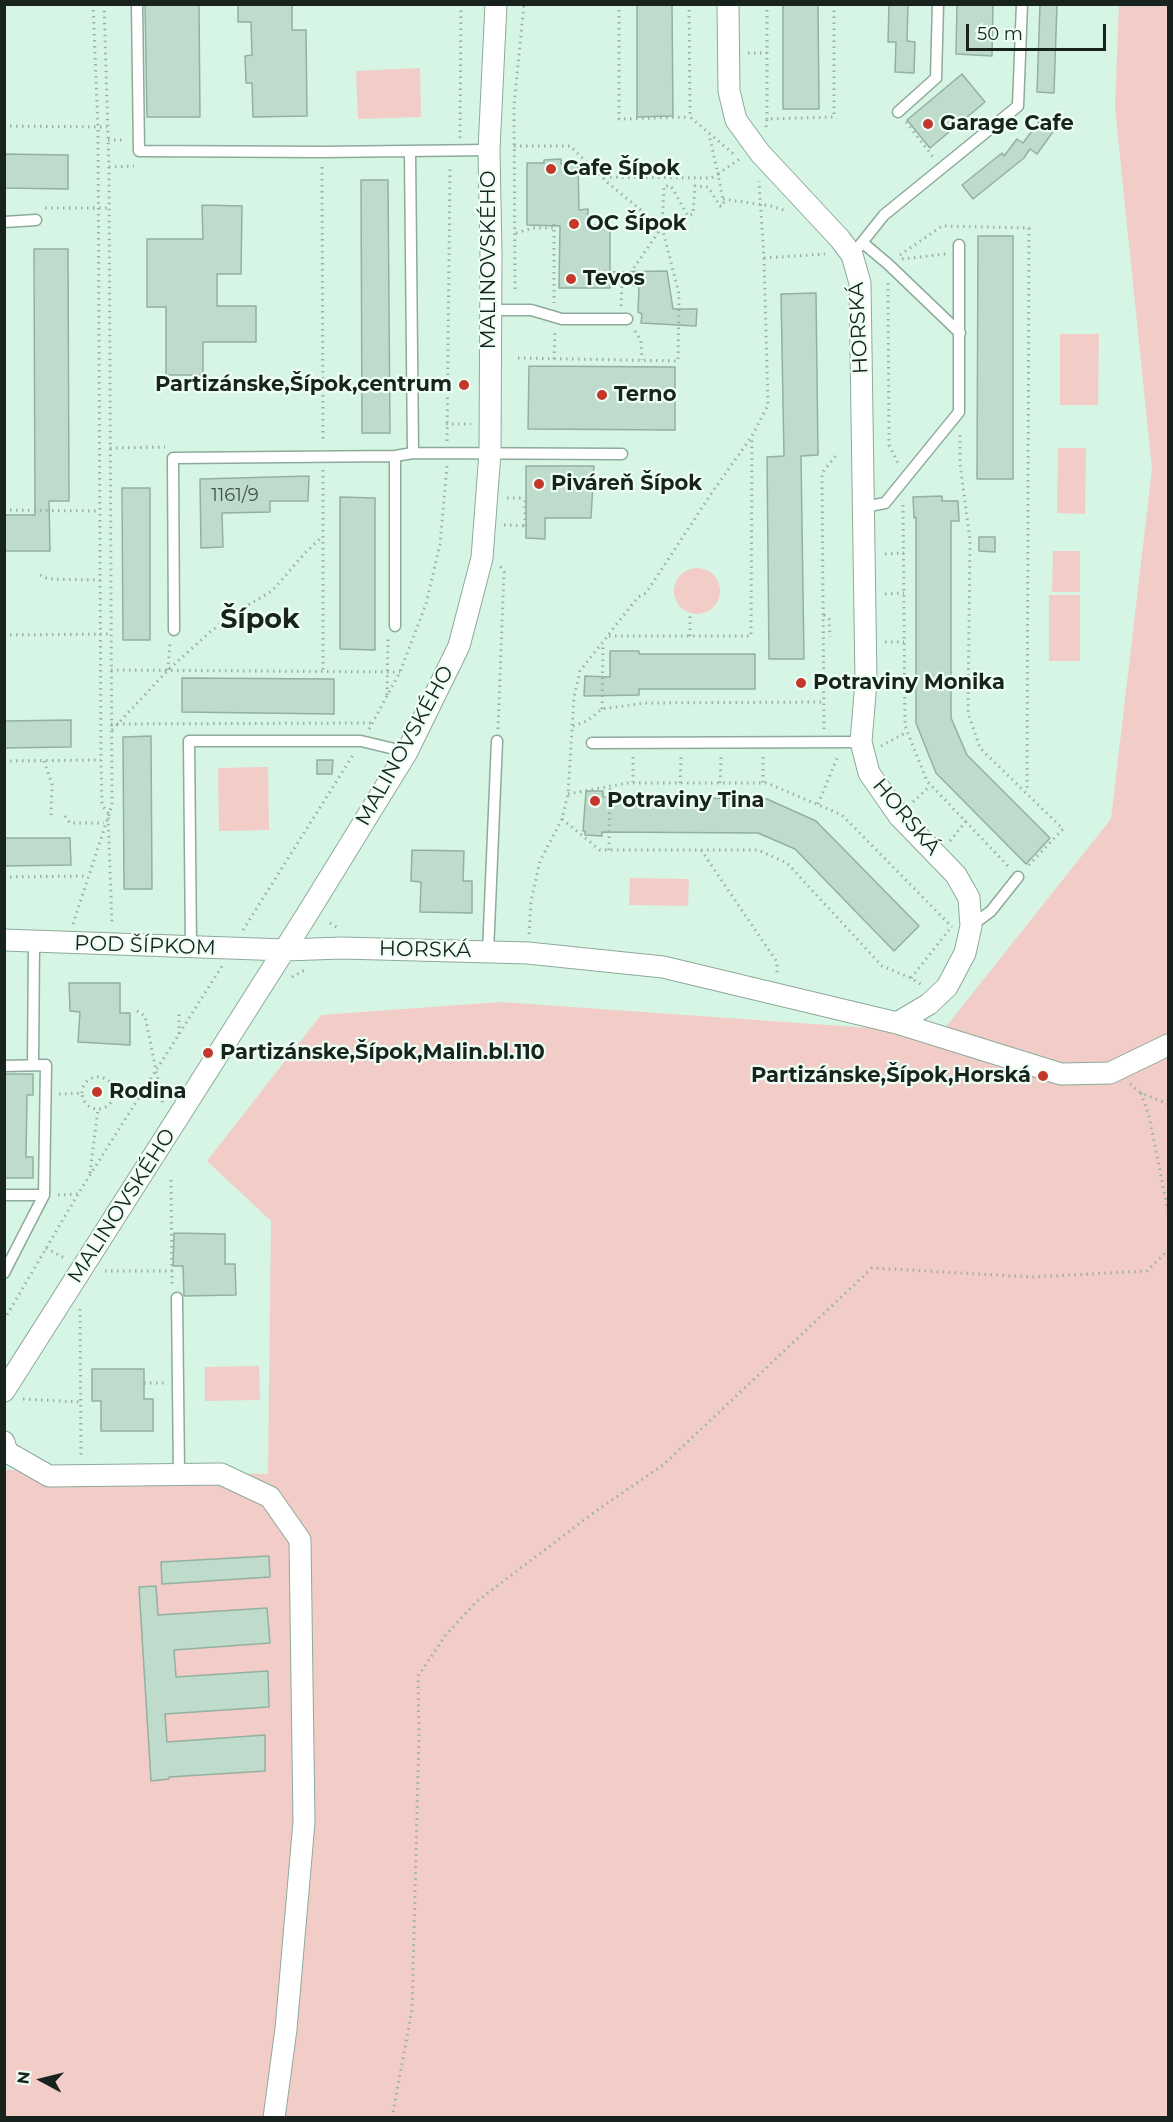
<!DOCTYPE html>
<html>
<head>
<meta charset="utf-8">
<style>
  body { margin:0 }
  #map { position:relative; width:1173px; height:2122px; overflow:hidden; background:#d7f5e5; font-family:Montserrat,sans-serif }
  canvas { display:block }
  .frame { position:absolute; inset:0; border:6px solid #18231e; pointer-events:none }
  .north { position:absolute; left:12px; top:2050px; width:60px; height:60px; -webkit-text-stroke:4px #edfff5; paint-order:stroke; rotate:277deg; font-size:16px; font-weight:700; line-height:24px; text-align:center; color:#18231e }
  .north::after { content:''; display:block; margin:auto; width:21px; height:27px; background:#18231e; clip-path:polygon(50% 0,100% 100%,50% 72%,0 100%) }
  .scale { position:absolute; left:966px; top:24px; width:140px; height:27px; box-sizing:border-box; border:3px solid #18231e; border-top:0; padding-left:8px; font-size:18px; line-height:21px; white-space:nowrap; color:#18231e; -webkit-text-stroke:4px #edfff5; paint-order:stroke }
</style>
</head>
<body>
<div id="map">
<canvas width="1173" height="2122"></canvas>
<div class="frame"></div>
<div class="north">N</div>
<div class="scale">50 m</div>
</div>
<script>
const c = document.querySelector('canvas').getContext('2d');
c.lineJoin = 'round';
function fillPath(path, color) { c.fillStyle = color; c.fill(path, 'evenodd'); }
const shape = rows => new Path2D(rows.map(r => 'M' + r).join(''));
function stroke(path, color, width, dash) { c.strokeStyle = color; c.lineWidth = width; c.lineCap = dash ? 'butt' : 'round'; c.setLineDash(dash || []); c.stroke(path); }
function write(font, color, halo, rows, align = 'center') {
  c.font = font + ' Montserrat,sans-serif'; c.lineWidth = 4.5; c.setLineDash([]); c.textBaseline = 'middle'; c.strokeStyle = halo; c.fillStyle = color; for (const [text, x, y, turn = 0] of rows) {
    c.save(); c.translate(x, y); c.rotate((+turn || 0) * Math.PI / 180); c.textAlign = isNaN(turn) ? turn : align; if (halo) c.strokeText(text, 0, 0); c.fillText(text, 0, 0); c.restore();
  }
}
const green = shape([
  [1119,5,1168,5,1168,2117,5,2118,5,1470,268,1474,271,1221,207,1161,321,1015,501,1002,941,1033,1111,819,1152,469,1115,108],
  [420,68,421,117,358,119,356,71],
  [1060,334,1099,334,1098,405,1060,405],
  [1058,448,1086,448,1085,514,1057,513],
  [1053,551,1080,551,1080,592,1052,592],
  '674 591a23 23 0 1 1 46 0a23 23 0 1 1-46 0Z',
  [1049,595,1080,595,1080,661,1049,661],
  [268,767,269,830,219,831,218,768],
  [630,878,689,879,688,906,629,905],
  [259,1366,260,1400,205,1401,205,1367]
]);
const building = shape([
  [145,4,199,4,200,117,147,117,145,4],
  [238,4,292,4,292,30,306,30,307,116,253,117,252,83,246,83,245,56,252,55,251,22,238,22,238,4],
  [637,4,672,4,673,116,637,117,637,4],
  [783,4,818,4,819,109,783,109,783,4],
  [889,4,908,4,907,41,915,42,914,73,895,72,896,42,888,42,889,4],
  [957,4,993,4,992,56,956,54,957,4],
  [1040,4,1057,4,1054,93,1037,92,1040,4],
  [962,74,985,102,930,148,907,120,962,74],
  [1041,119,1055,129,1037,154,1030,149,1024,158,973,199,962,185,1002,153,1004,156,1017,139,1023,143,1041,119],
  [4,154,68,155,68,189,4,188,4,154],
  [561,159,561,164,578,163,579,210,588,209,588,225,610,225,610,272,667,271,673,309,697,309,696,326,641,323,642,314,638,312,639,287,610,279,610,288,559,288,560,226,527,225,527,163,544,163,544,160,561,159],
  [361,180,388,180,390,433,362,433,361,180],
  [202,205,242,206,241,274,217,274,217,306,256,306,256,342,203,342,203,375,166,375,166,307,147,307,147,239,203,239,202,205],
  [978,236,1013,236,1013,479,977,479,978,236],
  [34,249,68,249,69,501,49,501,50,551,4,551,4,515,35,515,34,249],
  [816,293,818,455,801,456,804,659,769,659,767,457,784,456,781,294,816,293],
  [529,366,675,367,675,430,528,429,529,366],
  [526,466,594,466,591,518,545,518,545,539,526,538,526,466],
  [309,476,308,501,270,501,270,512,222,513,223,547,201,548,200,479,309,476],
  [122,488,150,488,150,640,123,640,122,488],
  [942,496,942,501,958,501,959,521,951,521,951,718,967,755,1050,838,1026,864,936,773,916,723,916,517,914,518,913,497,942,496],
  [340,497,375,498,375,650,340,649,340,497],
  [979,537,995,537,995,552,979,551,979,537],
  [610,651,639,651,639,654,755,654,755,689,639,689,639,695,584,696,585,676,610,677,610,651],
  [182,678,334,679,334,714,182,712,182,678],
  [71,720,71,747,4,748,4,721,71,720],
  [151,736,152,889,124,889,123,737,151,736],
  [317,760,333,760,332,774,317,774,317,760],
  [586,791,603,791,603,797,767,799,816,821,919,926,894,951,795,849,758,833,602,832,602,836,585,835,585,831,583,831,586,791],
  [4,838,70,838,71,865,4,866,4,838],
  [412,850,464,851,463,881,472,881,472,913,420,912,421,882,411,881,412,850],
  [69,983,120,983,120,1013,130,1013,130,1045,78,1042,80,1012,70,1011,69,983],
  [4,1074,33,1074,33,1095,27,1095,26,1157,33,1157,33,1178,4,1178,4,1074],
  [174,1233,225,1234,225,1264,235,1264,236,1295,184,1296,183,1266,173,1266,174,1233],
  [92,1369,144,1369,144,1399,153,1399,153,1431,101,1431,101,1401,92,1401,92,1369],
  [269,1556,270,1577,162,1584,161,1562,269,1556],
  [156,1586,158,1615,267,1608,270,1643,174,1650,176,1677,268,1671,269,1707,165,1714,167,1742,265,1735,265,1771,169,1777,169,1779,151,1781,139,1587,156,1586]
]);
const path = shape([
  [93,4,98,128,101,760,102,805,108,813,112,925],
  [619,4,619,119,690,117],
  [689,4,690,117,736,156],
  [767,4,767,119],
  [748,53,767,53],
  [906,122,933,157],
  [4,126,107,127],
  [766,127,767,119,834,117,834,4],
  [460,138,461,4],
  [108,140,124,140],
  [514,146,570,146,609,184,662,227,664,186,671,186,688,216,693,214,695,186,708,187,720,206,724,205,718,174,741,158],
  [109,167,134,166],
  [322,167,323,442],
  [604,177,711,178,718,174,709,134],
  [723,199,771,206,786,211],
  [45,208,109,208],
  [554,224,554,303],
  [516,233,533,228,554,228],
  [900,255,942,226,1029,228,1027,792],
  [764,258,825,254],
  [902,259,946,254],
  [888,283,889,445,898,463],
  [515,289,514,106,524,4],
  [621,306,622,285,662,227],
  [635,331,641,341,642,360],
  [518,358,678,361,679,294,662,227],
  [554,359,555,330],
  [446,424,471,424],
  [960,435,960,464,970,540,968,713,980,748,1063,829,1026,868],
  [447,441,450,166],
  [110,448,165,447],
  [323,470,323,672],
  [507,498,524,498],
  [903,505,905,726,927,781,1008,866],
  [4,510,100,511],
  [504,525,525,526],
  [525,526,525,498],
  [885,554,904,553],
  [40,575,48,579,100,580],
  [885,594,904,593],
  [824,615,829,619,830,637],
  [4,635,111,634],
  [609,636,751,636,752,438],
  [690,636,690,614],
  [885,642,904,642],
  [111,670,400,672],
  [168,670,170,642],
  [885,683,904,682],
  [387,695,388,638],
  [602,709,603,644],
  [111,724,373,723],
  [573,726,587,721,602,709,644,703,824,702],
  [369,729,400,672,426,604,440,544,447,466],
  [498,729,504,572,500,566],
  [824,729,822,473,837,454],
  [112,730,168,670,210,632,233,614,272,591,305,553,323,536],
  [881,746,907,732],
  [633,757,633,782],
  [763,757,763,783],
  [4,761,101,760],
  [44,761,52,784,51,816],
  [680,783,681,757],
  [720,783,721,757],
  [568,794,627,783,767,783,842,815,952,927],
  [913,802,930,786],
  [818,804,838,756],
  [65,816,70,823,104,823],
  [562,819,600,850,758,850,787,863,882,966,911,978,922,985],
  [950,841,966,821],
  [609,850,610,786],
  [701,850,777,962,777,975],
  [4,877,88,876],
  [330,923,338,928],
  [73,924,112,805,109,167,104,4],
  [243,930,353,755],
  [529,934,531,901,540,861,562,819,568,794,574,697,580,671,638,597,646,593,713,491,752,436,768,405,764,258,759,181],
  [292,977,305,970],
  [911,978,949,930],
  [137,1011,145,1016,163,1105],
  [179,1034,179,1012],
  '82 1093a16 16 0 1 1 32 0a16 16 0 1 1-32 0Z',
  [1130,1084,1141,1093,1168,1104],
  [115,1092,145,1087],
  [1141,1093,1149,1116,1168,1211],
  [59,1094,82,1093],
  [90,1173,98,1109],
  [171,1180,172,1286],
  [58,1195,78,1194],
  [46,1248,66,1259],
  [105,1271,172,1271],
  [80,1309,81,1455],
  [4,1320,78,1194,222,966],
  [144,1383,165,1383],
  [23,1399,81,1402],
  [392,2118,412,2009,419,1736,418,1676,445,1636,476,1602,596,1511,663,1465,872,1268,1032,1277,1147,1271,1168,1250]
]);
const lane = shape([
  [137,4,139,151,322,152,489,150],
  [898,112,936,78,938,4],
  [410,152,413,453],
  [4,222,36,220],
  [863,243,888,264,960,333],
  [852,255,884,215,1018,106,1022,4],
  [491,310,531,310,562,319,627,319],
  [395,456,395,626],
  [864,507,885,503,959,412,959,245],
  [174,630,173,458,395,456,413,453,622,454],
  [592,743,861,742],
  [971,926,991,911,1018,877],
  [191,947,189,741,361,741,407,752],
  [488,952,497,741],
  [33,1065,34,942],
  [4,1066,46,1065,44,1195,4,1273],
  [4,1195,44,1195],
  [177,1298,179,1474]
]);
const street = shape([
  [4,940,285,950,342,948,528,953,663,967,897,1023,929,1004,947,987,965,953,971,926,969,898,956,875,899,816,869,773,861,742,866,682,860,283,852,255,840,239,760,153,736,120,729,91,728,4],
  [897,1023,1061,1074,1110,1073,1168,1045],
  [4,1391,306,916,407,752,459,646,482,558,490,453,491,255,489,150,496,4],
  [4,1442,7,1452,49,1476,221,1474,270,1497,300,1540,304,1822,286,2029,274,2118]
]);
const markers = [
  [928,124,6,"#c4372d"],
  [551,169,6,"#c4372d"],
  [574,224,6,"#c4372d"],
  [571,279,6,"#c4372d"],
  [464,385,6,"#c4372d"],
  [602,395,6,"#c4372d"],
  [539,484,6,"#c4372d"],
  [801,683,6,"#c4372d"],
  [595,801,6,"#c4372d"],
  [208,1053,6,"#c4372d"],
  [1043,1076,6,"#c4372d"],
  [97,1092,6,"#c4372d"]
];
const numberNames = [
  ["1161/9",235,496]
];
const poiNames = [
  ["Garage Cafe",940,124],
  ["Cafe Šípok",563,169],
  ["OC Šípok",586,224],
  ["Tevos",583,279],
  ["Partizánske,Šípok,centrum",452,385,"right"],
  ["Terno",614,395],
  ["Piváreň Šípok",551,484],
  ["Potraviny Monika",813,683],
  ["Potraviny Tina",607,801],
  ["Partizánske,Šípok,Malin.bl.110",220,1053],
  ["Partizánske,Šípok,Horská",1031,1076,"right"],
  ["Rodina",109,1092]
];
const streetNames = [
  ["MALINOVSKÉHO",489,260,-90],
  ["HORSKÁ",859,328,-93],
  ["MALINOVSKÉHO",405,746,-61],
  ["HORSKÁ",906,817,50],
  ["POD ŠÍPKOM",145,946,2],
  ["HORSKÁ",425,950,1],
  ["MALINOVSKÉHO",122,1206,-57]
];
const districtNames = [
  ["Šípok",260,620]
];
fillPath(green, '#f2ccc7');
fillPath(building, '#bedbcc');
stroke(building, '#93b0a1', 1.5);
stroke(lane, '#8daa9b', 13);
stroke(street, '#8daa9b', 23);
stroke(path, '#99b1a5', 3, [1.5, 4.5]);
stroke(lane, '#fff', 10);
stroke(street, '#fff', 21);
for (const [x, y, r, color] of markers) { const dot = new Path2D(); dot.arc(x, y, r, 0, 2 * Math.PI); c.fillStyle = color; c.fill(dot); stroke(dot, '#edfff5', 2); }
write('18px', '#42514a', null, numberNames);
write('bold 21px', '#18231e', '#edfff5', poiNames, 'left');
write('21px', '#18231e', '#edfff5', streetNames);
write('bold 27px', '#18231e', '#edfff5', districtNames);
</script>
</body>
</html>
